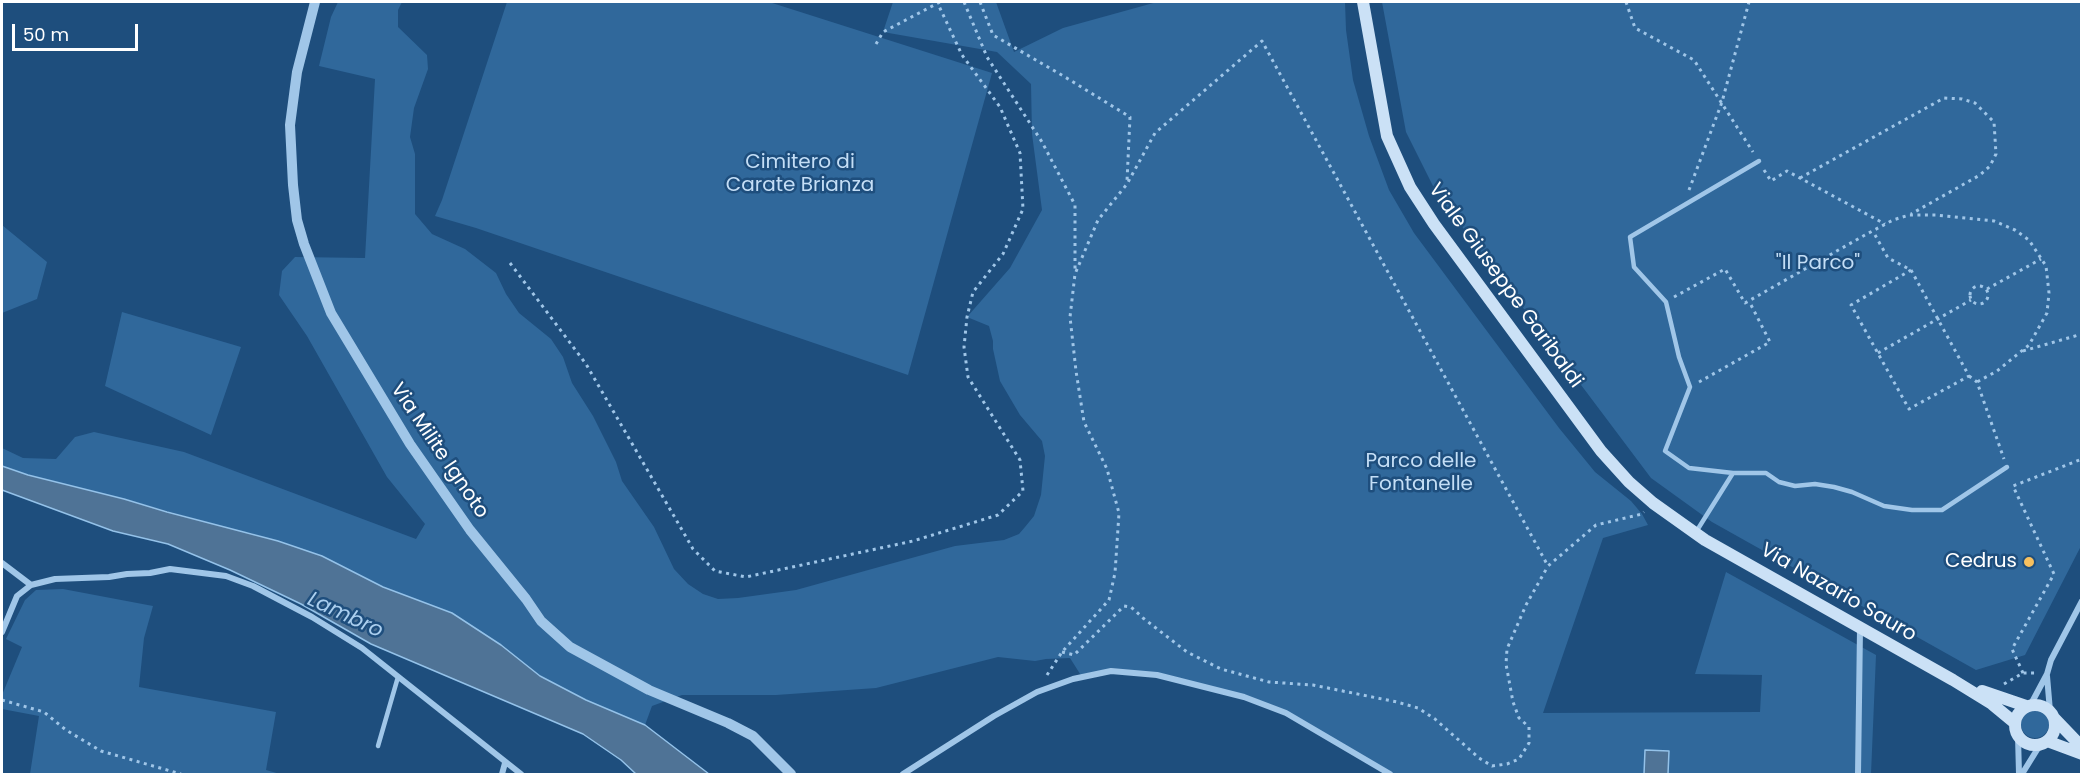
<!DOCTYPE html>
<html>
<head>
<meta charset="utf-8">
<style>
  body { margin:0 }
  #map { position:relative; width:2083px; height:776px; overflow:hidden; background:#1e4e7d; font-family:Poppins,sans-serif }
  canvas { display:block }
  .frame { position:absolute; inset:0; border:3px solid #fff; pointer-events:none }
  .scale { position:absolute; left:12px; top:24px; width:126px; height:27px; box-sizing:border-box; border:3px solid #fff; border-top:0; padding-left:8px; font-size:18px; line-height:21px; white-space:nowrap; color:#fff; -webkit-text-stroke:4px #1e4e7d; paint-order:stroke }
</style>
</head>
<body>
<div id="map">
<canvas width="2083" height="776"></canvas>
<div class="frame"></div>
<div class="scale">50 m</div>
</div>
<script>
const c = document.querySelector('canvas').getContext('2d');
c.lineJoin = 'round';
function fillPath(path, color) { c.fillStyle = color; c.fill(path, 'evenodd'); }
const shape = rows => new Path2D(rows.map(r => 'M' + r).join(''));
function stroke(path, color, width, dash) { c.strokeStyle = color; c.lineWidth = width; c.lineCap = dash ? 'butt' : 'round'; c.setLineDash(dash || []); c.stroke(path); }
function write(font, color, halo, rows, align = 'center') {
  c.font = font + ' Poppins,sans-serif'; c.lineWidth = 5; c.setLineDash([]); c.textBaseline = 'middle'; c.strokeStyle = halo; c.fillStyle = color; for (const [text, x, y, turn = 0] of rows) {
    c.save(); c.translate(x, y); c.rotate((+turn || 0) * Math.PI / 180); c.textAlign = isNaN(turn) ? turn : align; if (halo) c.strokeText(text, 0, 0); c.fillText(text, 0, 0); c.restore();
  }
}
const green = shape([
  [338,2,402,2,398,10,398,27,427,55,428,69,414,108,410,137,415,154,415,214,432,234,465,249,496,273,506,294,519,313,551,339,563,357,572,383,593,416,616,462,622,481,654,527,674,569,688,584,703,594,718,599,738,598,796,590,955,546,1004,540,1019,534,1025,527,1034,516,1041,495,1045,456,1042,441,1020,415,1000,381,993,349,993,341,989,326,967,317,1010,268,1042,210,1032,134,1031,84,997,52,883,32,893,2,996,2,1014,52,1063,28,1157,2,1345,2,1346,30,1353,80,1369,136,1389,190,1414,233,1559,428,1595,472,1631,501,1642,514,1648,525,1603,538,1543,713,1760,712,1762,675,1695,674,1726,572,1876,655,1871,774,1390,774,1286,713,1244,697,1157,675,1111,671,1082,677,1070,658,1046,659,1035,661,998,657,876,688,776,695,682,695,652,706,645,725,586,700,540,676,501,645,452,613,383,587,322,556,251,533,238,531,124,499,28,475,2,466,2,448,23,458,56,459,75,437,94,432,184,452,416,539,425,524,387,477,307,336,279,295,282,271,295,257,365,258,375,79,319,66,331,17],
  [507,2,769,2,992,73,908,375,476,228,435,216,442,200],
  [1382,2,2081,2,2081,546,2025,655,1976,670,1712,522,1651,478,1436,192,1406,132],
  [2,225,47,262,37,299,2,313],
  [122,312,241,347,211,435,105,386],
  [63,589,153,606,144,638,139,687,276,712,266,770,280,774,30,774,39,716,2,709,2,695,22,647,6,639,25,600,36,590],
  '2021 724a14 14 0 1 1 28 0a14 14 0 1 1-28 0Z'
]);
const water = shape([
  [2,466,28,475,124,499,167,512,278,541,322,556,383,587,452,613,501,645,540,676,586,700,645,725,709,774,636,774,621,760,583,734,371,644,301,604,230,570,168,544,113,531,2,490,2,466],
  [1645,750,1669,751,1668,774,1644,774,1645,750]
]);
const path = shape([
  [964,2,987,57,1042,142,1075,205,1075,271],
  [980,2,993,35,1065,77,1130,117,1127,181],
  [1626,2,1635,28,1694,60,1753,152],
  [876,44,883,32,940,2],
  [1764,170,1771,181,1787,171,1885,224],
  [1800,178,1944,98,1962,99,1975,103,1994,122,1996,154,1990,166,1980,175,1911,214],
  [1689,190,1722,102,1749,2],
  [1875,235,1888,258,1911,270],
  [510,263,586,364,693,549,715,571,746,577,913,541,998,515,1023,491,1020,460,968,377,964,347,967,317,973,292,1003,254,1023,209,1020,153,1000,107,962,55,938,4],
  [1911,270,1969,376,1909,409,1851,305,1911,270],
  '1970 295a9 9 0 1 1 18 0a9 9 0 1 1-18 0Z',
  [1987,289,2041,259],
  [1674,297,1725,269,1745,303,1865,235,1893,220,1909,215,1936,215,1994,221,2015,230,2029,240,2046,266,2049,293,2047,313,2029,345,1997,371,1977,382],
  [2023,351,2082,334],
  [1878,353,1971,300],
  [1969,376,1977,382,2004,459],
  [1699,382,1770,342,1749,301],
  [1062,652,1074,655,1124,606,1131,607,1143,618,1187,652,1221,669,1269,682,1313,685,1397,702,1418,708,1435,719,1479,758,1492,766,1507,764,1519,759,1529,743,1529,727,1519,718,1513,702,1506,664,1507,649,1526,605,1548,566],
  [2023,673,2012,649,2054,574,2013,486,2082,459],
  [1047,675,1062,652,1109,600,1115,573,1119,513,1107,469,1084,422,1076,371,1070,317,1075,274,1098,220,1127,184,1155,133,1262,41,1548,566,1596,525,1642,514,1644,512],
  [2004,684,2023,673,2036,673],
  [2,700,44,712,66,730,101,751,181,774]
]);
const service = shape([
  [1759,161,1630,237,1634,267,1666,302,1679,357,1690,387,1665,451,1689,468,1733,473,1766,473,1779,482,1795,486,1815,484,1834,487,1852,492,1884,506,1912,510,1942,510,2007,467],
  [1696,532,1733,473],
  [378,746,398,677]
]);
const minor = shape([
  [2,563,31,585],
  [2,632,17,596,31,585,55,579,109,577,127,574,150,573,170,569,226,576,253,586,312,617,362,648,521,774],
  [2047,676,2050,711],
  [2031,704,2047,674,2051,660,2082,601],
  [2018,736,2019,774],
  [502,774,505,763],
  [903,774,994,716,1037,692,1073,679,1111,671,1157,675,1244,697,1286,713,1390,774],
  [1858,774,1860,629],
  [2022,774,2040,745]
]);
const tertiary = shape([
  [315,2,297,72,290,125,293,185,297,220,304,244,331,313,410,444,470,530,526,599,541,621,570,647,649,690,728,723,753,736,791,774]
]);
const secondary = shape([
  [1363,2,1387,136,1410,187,1434,224,1601,451,1629,482,1653,503,1705,540,1953,680,1992,704,2015,723],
  [1982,691,2026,706],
  '2015 725a20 20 0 1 1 40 0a20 20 0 1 1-40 0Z',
  [2054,718,2082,747],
  [2047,741,2082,754]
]);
const markers = [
  [2029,562,6,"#f7c05f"]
];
const parkNames = [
  ["Cimitero di",800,163],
  ["Carate Brianza",800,186],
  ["\"Il Parco\"",1818,264],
  ["Parco delle",1421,462],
  ["Fontanelle",1421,485]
];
const streetNames = [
  ["Viale Giuseppe Garibaldi",1505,286,54],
  ["Via Milite Ignoto",439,451,56],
  ["Via Nazario Sauro",1838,593,30]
];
const poiNames = [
  ["Cedrus",2017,562]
];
const waterNames = [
  ["Lambro",345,616,25]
];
fillPath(green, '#30689b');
fillPath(water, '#4f7396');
stroke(water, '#94c2e9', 1.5);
stroke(path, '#a0c6e8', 3, [3, 4.5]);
stroke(service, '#a0c6e8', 4.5);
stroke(minor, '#a0c6e8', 6);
stroke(tertiary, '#a0c6e8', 10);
stroke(secondary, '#cbe1f6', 12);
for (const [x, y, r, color] of markers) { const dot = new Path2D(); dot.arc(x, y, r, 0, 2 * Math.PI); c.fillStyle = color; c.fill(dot); stroke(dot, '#1e4e7d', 2); }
write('20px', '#c4def6', '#1e4e7d', parkNames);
write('20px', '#fff', '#1e4e7d', streetNames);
write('20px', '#fff', '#1e4e7d', poiNames, 'right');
write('italic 21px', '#abcfef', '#1e4e7d', waterNames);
</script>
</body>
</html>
